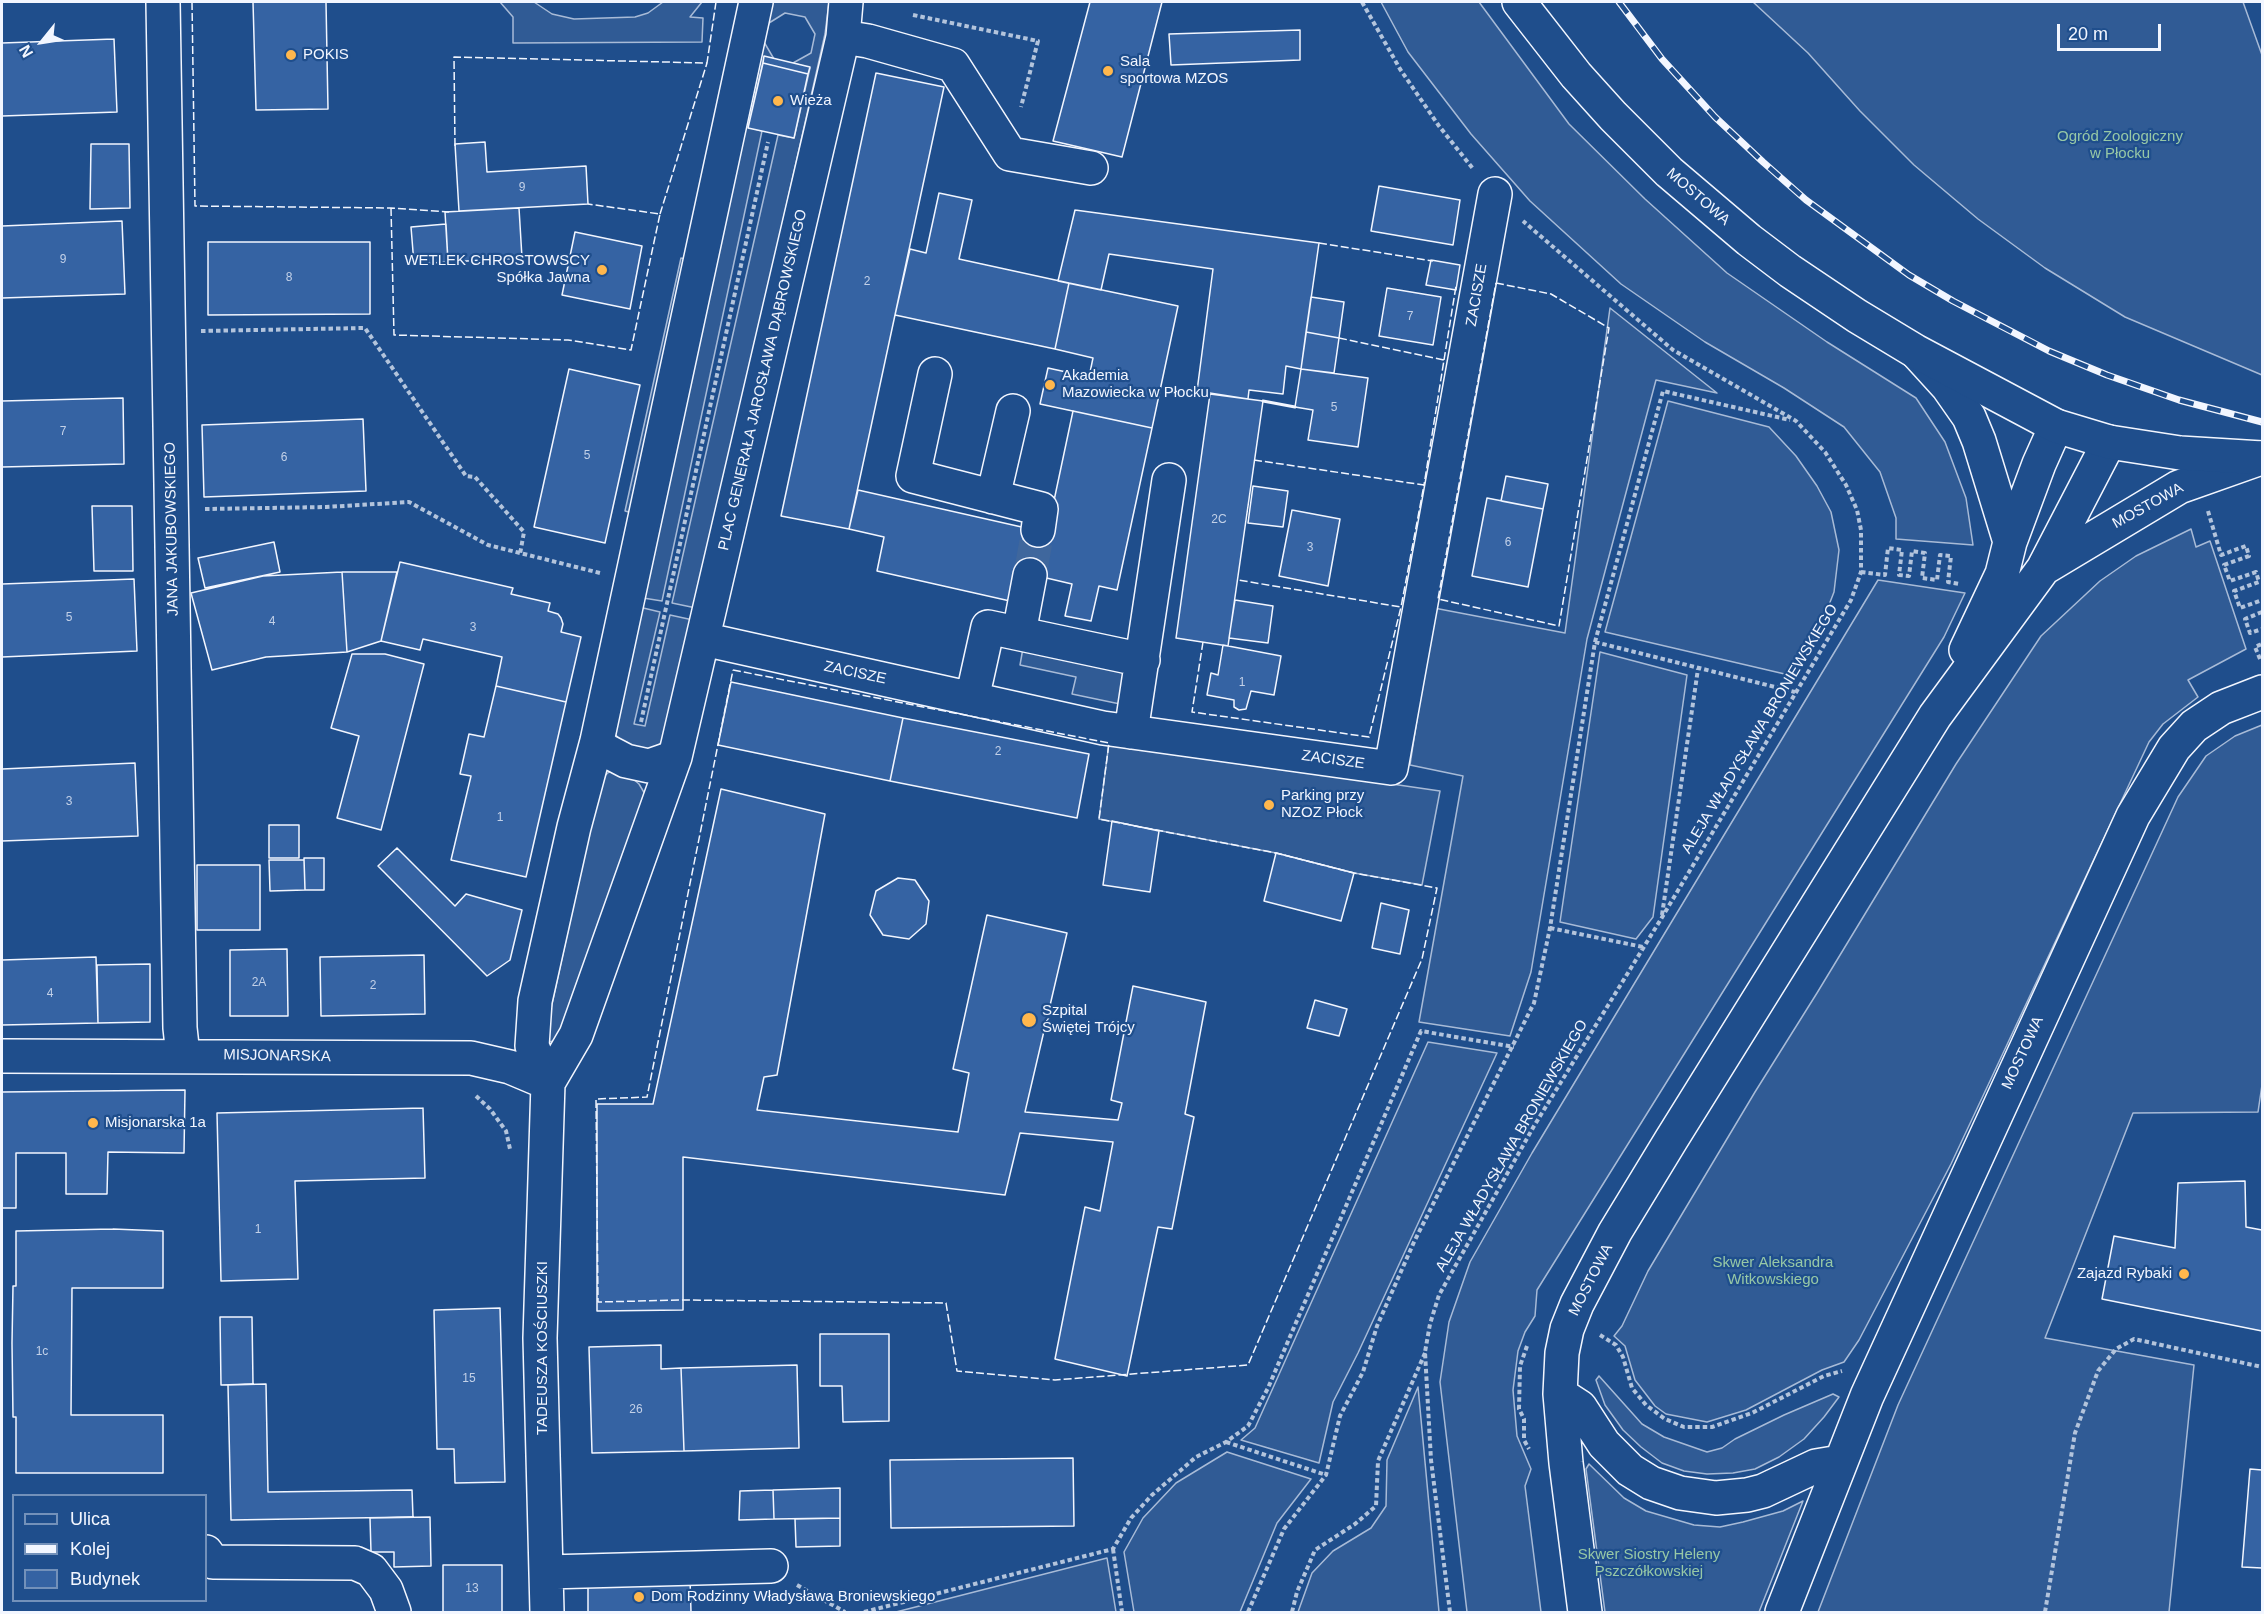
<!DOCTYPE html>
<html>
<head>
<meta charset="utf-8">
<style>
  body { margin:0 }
  #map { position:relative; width:2264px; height:1614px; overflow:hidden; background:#1f4e8c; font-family:Helvetica,sans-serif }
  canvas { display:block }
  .frame { position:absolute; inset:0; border:3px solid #f2f6ff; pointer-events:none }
  .legend { position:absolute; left:12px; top:1494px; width:195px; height:108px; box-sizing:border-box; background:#1f4e8c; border:2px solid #7391ba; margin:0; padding:8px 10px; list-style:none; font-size:18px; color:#f2f6ff }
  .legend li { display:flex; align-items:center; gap:12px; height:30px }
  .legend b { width:30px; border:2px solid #7391ba }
  .north { position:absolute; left:12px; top:12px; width:60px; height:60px; -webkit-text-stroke:4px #1f4e8c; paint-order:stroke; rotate:240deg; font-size:16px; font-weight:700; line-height:24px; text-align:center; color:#f2f6ff }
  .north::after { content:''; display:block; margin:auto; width:21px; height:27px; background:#f2f6ff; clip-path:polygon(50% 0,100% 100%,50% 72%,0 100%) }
  .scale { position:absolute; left:2057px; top:24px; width:104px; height:27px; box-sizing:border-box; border:3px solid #f2f6ff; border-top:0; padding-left:8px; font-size:18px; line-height:21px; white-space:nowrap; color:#f2f6ff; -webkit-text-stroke:4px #1f4e8c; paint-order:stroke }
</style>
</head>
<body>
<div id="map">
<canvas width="2264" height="1614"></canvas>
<div class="frame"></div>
<ul class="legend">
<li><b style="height:8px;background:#1f4e8c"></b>Ulica</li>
<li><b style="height:8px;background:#f2f6ff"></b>Kolej</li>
<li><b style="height:16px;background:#3563a3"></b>Budynek</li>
</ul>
<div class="north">N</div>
<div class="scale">20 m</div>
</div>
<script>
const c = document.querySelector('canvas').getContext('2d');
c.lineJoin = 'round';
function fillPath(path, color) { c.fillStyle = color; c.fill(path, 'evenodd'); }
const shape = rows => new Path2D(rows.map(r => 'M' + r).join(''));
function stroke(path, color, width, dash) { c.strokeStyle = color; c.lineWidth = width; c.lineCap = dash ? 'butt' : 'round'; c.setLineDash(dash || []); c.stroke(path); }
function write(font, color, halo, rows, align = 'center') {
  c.font = font + ' Helvetica,sans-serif'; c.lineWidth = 4.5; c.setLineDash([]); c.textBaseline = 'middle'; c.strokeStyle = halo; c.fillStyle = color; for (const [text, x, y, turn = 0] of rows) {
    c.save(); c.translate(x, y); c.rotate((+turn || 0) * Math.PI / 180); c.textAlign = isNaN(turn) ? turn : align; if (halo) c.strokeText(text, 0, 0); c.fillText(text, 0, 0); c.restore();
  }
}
const built = shape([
  [500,2,534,2,552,14,574,19,635,17,648,13,663,2,702,2,690,17,703,18,702,42,513,43,513,17,500,2],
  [765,2,829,2,825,34,696,608,672,603,778,135,794,138,810,68,793,63,811,53,815,34,805,17,785,13,769,23,764,42,774,59,764,57,748,127,762,131,662,601,637,597,765,2],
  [1381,2,1479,2,1569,124,1645,199,1727,273,1827,342,1916,398,1945,442,1966,498,1973,545,1896,539,1896,518,1880,472,1844,427,1784,388,1705,342,1621,284,1530,201,1471,134,1408,52,1381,2],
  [1753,2,2243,2,2262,55,2262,375,2125,317,2045,268,1978,219,1914,165,1860,111,1808,53,1753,2],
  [681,258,692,260,637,514,625,511,681,258],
  [1610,308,1717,393,1656,380,1587,639,1531,972,1510,1036,1419,1022,1463,776,1410,765,1434,608,1565,633,1610,308],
  [1668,401,1769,427,1796,456,1817,486,1831,512,1839,550,1834,592,1818,633,1789,675,1605,632,1668,401],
  [2191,529,2196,547,2210,541,2246,649,2188,680,2198,697,2163,724,2149,742,1951,1164,1859,1340,1844,1362,1822,1370,1746,1410,1707,1422,1666,1414,1655,1406,1635,1380,1625,1346,1614,1336,1622,1326,1648,1271,1755,1092,1817,993,1956,764,2041,636,2100,581,2136,556,2191,529],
  [1878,580,1965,593,1944,637,1537,1290,1535,1316,1525,1332,1518,1351,1513,1390,1517,1436,1531,1469,1525,1486,1541,1612,1467,1612,1440,1382,1449,1322,1470,1262,1532,1153,1878,580],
  [635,606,660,612,634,724,645,726,670,615,693,620,666,734,660,744,652,749,642,750,623,743,614,733,635,606],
  [1023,648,1127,669,1120,704,1072,694,1076,677,1020,665,1023,648],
  [1600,652,1687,675,1653,917,1636,939,1560,922,1600,652],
  [2262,725,2262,1085,2258,1112,2133,1113,2045,1338,2194,1365,2169,1612,1818,1612,1898,1405,2178,797,2206,756,2235,736,2262,725],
  [1109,743,1440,791,1422,885,1354,873,1276,853,1099,819,1109,743],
  [609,772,617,772,631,777,639,784,645,794,563,1029,554,1041,548,1042,545,1036,601,779,609,772],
  [1428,1042,1497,1053,1358,1353,1333,1402,1319,1463,1241,1440,1255,1428,1428,1042],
  [1599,1376,1642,1424,1664,1437,1707,1452,1722,1448,1735,1439,1784,1415,1833,1394,1839,1397,1824,1417,1804,1439,1779,1457,1755,1469,1733,1473,1707,1474,1684,1471,1662,1463,1641,1447,1623,1430,1605,1405,1596,1380,1599,1376],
  [1418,1387,1439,1612,1298,1612,1312,1573,1333,1551,1371,1528,1386,1506,1387,1460,1418,1387],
  [1227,1452,1311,1479,1277,1523,1240,1612,1134,1612,1124,1552,1143,1518,1176,1483,1227,1452],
  [1589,1464,1624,1498,1646,1511,1694,1525,1720,1527,1743,1522,1783,1511,1803,1501,1759,1612,1605,1612,1586,1469,1589,1464],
  [1107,1558,1116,1612,896,1612,1107,1558]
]);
const building = shape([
  [253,2,326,2,328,109,256,110,253,2],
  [1090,2,1162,2,1122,157,1053,141,1090,2],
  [1300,30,1300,60,1171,65,1169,34,1300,30],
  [114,39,117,112,2,116,2,43,114,39],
  [764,56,810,67,808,74,763,63,764,56],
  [763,63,808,74,794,138,748,128,763,63],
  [876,73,944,87,849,529,781,516,876,73],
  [485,142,487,172,586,166,588,204,459,211,455,144,485,142],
  [91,144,129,144,130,208,90,209,91,144],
  [1379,186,1460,200,1453,245,1371,231,1379,186],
  [939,193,972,200,959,259,1069,283,1055,349,895,315,910,249,926,253,939,193],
  [519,208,522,258,448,262,445,212,519,208],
  [1075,210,1319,243,1301,369,1286,366,1283,394,1249,390,1248,399,1197,391,1213,269,1109,254,1101,290,1058,281,1075,210],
  [122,221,125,294,2,298,2,226,122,221],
  [446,224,448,262,414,264,411,227,446,224],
  [575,232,642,246,630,309,562,295,575,232],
  [208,242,370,242,370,314,208,315,208,242],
  [1431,260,1460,265,1456,290,1426,285,1431,260],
  [1069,283,1178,306,1152,428,1040,404,1048,368,1089,377,1093,358,1055,349,1069,283],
  [1387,288,1441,297,1433,345,1379,336,1387,288],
  [1311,297,1344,302,1339,338,1306,332,1311,297],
  [1306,332,1339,338,1334,373,1301,369,1306,332],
  [569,369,640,385,605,543,534,527,569,369],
  [1301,369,1368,378,1358,447,1308,440,1313,410,1295,407,1301,369],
  [1210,394,1263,401,1228,646,1176,638,1210,394],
  [123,398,124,464,2,467,2,401,123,398],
  [1073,411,1152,428,1117,590,1099,586,1091,621,1065,616,1072,584,1038,576,1073,411],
  [363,419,366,491,204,497,202,425,363,419],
  [1506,476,1548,484,1543,509,1501,501,1506,476],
  [1253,486,1288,491,1283,527,1248,523,1253,486],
  [858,490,1026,528,1010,601,877,571,884,537,849,529,858,490],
  [1487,498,1543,509,1528,587,1472,576,1487,498],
  [92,506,132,506,133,571,94,571,92,506],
  [1292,510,1340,519,1328,586,1279,576,1292,510],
  [1026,528,1047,532,1038,576,1016,572,1026,528],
  [274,542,280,572,205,588,198,558,274,542],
  [400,562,513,588,511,594,550,603,548,611,558,614,561,618,563,624,561,632,581,637,566,702,496,686,502,657,423,639,420,650,381,641,400,562],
  [342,572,397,572,381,641,347,652,342,572],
  [342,572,347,652,266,657,212,670,191,593,263,576,342,572],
  [134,579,137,651,2,657,2,584,134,579],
  [1235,600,1273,606,1268,643,1229,638,1235,600],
  [1223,645,1281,656,1274,695,1251,691,1246,709,1239,710,1234,707,1234,700,1207,695,1211,673,1218,675,1223,645],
  [352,654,385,654,424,664,381,830,337,818,359,736,331,728,352,654],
  [731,682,903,718,890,781,718,745,731,682],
  [496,686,566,702,526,877,451,860,471,776,460,774,469,734,484,737,496,686],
  [903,718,1089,754,1077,818,890,781,903,718],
  [135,763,138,836,2,841,2,769,135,763],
  [721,789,825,814,777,1075,764,1077,757,1110,958,1132,969,1073,953,1069,987,915,1067,933,1025,1112,1118,1120,1122,1103,1111,1100,1133,986,1206,1002,1185,1114,1194,1117,1172,1229,1158,1227,1127,1376,1055,1359,1085,1207,1100,1211,1113,1142,1020,1133,1005,1195,683,1157,683,1310,597,1311,597,1104,653,1104,721,789],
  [1112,821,1159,831,1150,892,1103,885,1112,821],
  [269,825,299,825,299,858,269,858,269,825],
  [397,848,455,906,466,894,522,910,510,960,487,976,378,866,397,848],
  [1276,853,1354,873,1341,921,1264,901,1276,853],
  [304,858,324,858,324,890,305,890,304,858],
  [269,860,304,860,305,890,270,891,269,860],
  [197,865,260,865,260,930,197,930,197,865],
  [898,878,915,880,929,901,926,924,909,939,883,935,870,915,876,891,898,878],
  [1381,903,1409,910,1400,954,1372,948,1381,903],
  [287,949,288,1016,230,1016,230,950,287,949],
  [424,955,425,1014,321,1016,320,957,424,955],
  [96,957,98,1023,2,1025,2,960,96,957],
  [150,964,150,1022,98,1023,97,965,150,964],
  [1315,1000,1347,1009,1339,1036,1307,1028,1315,1000],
  [185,1090,184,1153,108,1152,107,1194,66,1194,66,1153,16,1153,16,1208,2,1208,2,1092,185,1090],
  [423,1108,425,1178,295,1181,298,1279,221,1281,217,1113,423,1108],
  [2245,1181,2246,1227,2262,1230,2262,1331,2102,1299,2114,1236,2175,1248,2178,1183,2245,1181],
  [113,1229,163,1231,163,1288,72,1288,71,1415,163,1415,163,1473,16,1473,16,1417,13,1417,12,1343,13,1286,16,1286,16,1231,113,1229],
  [500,1308,505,1482,455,1483,454,1449,437,1449,434,1310,500,1308],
  [220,1317,252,1317,253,1384,221,1385,220,1317],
  [820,1334,889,1334,889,1421,843,1422,842,1386,820,1386,820,1334],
  [661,1345,661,1369,681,1368,684,1451,592,1453,589,1347,661,1345],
  [797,1365,799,1448,684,1451,681,1368,797,1365],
  [266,1384,268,1492,412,1490,413,1517,231,1520,228,1385,266,1384],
  [1073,1458,1074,1526,891,1528,890,1460,1073,1458],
  [2250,1469,2262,1470,2262,1568,2242,1567,2250,1469],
  [840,1488,840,1518,774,1519,773,1490,840,1488],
  [773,1490,774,1519,739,1520,740,1491,773,1490],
  [430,1517,431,1566,394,1567,394,1552,371,1552,370,1518,430,1517],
  [840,1518,840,1546,796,1547,795,1519,840,1518],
  [443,1565,502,1565,502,1612,443,1612,443,1565],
  [690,1579,691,1612,588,1612,588,1581,690,1579]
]);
const minorTunnel = shape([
  [1030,575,1038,530]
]);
const path = shape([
  [1362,2,1400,69,1439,126,1474,170],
  [913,15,1038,41,1021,107],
  [201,331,365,328,466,476,475,477,524,532,520,554],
  [205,509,326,507,409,502,488,545,600,573],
  [2208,511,2221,555,2246,546,2249,556,2224,565,2230,581,2256,572,2259,582,2234,591,2240,608,2262,600],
  [1861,572,1885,575,1888,548,1902,550,1899,575,1909,576,1912,551,1925,553,1922,578,1937,580,1940,555,1951,556,1948,582,1959,584],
  [2262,612,2245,619,2250,633,2262,629],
  [1595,642,1795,692],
  [2260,659,2255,647,2262,644],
  [641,722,768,142],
  [1662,915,1698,669],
  [1550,928,1643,947],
  [476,1096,490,1109,506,1131,510,1149],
  [1600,1335,1616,1345,1623,1357,1632,1388,1646,1405,1665,1419,1684,1427,1712,1427,1752,1413,1824,1376,1842,1371],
  [1527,1346,1520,1366,1519,1409,1524,1419,1524,1440,1529,1449],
  [1226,1442,1326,1475],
  [1113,1549,1122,1612],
  [797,1585,845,1612],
  [864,1612,1113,1549,1131,1518,1152,1495,1196,1457,1226,1442,1248,1426,1268,1388,1421,1031,1514,1047],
  [1248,1612,1284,1529,1326,1475,1340,1416,1363,1372,1377,1326,1414,1242,1534,1003,1550,928,1595,642,1663,391,1790,420],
  [1292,1612,1297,1592,1315,1550,1355,1524,1376,1506,1378,1461,1425,1353],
  [1450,1612,1431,1460,1425,1352,1430,1324,1439,1295,1534,1126,1661,919,1851,600,1861,572,1861,530,1857,510,1846,485,1825,452,1796,421,1673,350,1523,221],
  [2045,1612,2075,1433,2098,1371,2116,1349,2134,1339,2262,1367]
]);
const minor = shape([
  [163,2,180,1028,183,1055],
  [843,37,868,41,953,65,1010,154,1091,168],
  [1918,354,1948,387,1969,417,1979,441,2010,542],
  [935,374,913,476,1041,509,1038,530],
  [993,497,1013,411],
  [2044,568,2179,487,2261,458],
  [1019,633,1030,575],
  [703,639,1103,728,1391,768,1495,194],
  [1966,650,2002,574,2010,542,2039,464,2056,426],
  [972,699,988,627,1143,660],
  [1131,732,1169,480],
  [597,741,605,750,626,761,649,766,675,757],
  [2,1056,471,1058,510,1067,548,1083],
  [548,1083,576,1035,675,757,843,37,846,2],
  [1560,1394,1580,1407,1604,1444,1630,1470,1651,1483,1680,1493,1716,1498,1747,1495,1763,1491,1816,1466,1840,1462],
  [206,1552,213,1562,355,1563,371,1570,386,1590,394,1612],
  [547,1572,771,1566],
  [547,1612,540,1338,548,1083,532,1046,535,1001,574,827,597,741,756,2],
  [1585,1612,1566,1463,1560,1394,1562,1353,1567,1329,1577,1304,1615,1232,1671,1140,1935,716,2043,569,2109,442],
  [1782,1612,1867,1396,2133,816,2174,748,2194,726,2221,708,2262,692]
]);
const major = shape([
  [1519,2,1576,75,1613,116,1669,172,1749,240,1790,271,1857,316,1915,351,2056,426,2109,442,2180,453,2262,458]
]);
const rail = shape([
  [1619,2,1662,59,1715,117,1763,162,1806,200,1909,275,1953,301,2049,351,2107,375,2179,400,2262,422]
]);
const fence = shape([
  [192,2,195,206,391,208,449,212],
  [455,146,454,57,707,63,716,2],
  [391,208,394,335,568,340,631,350,660,214,588,204],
  [660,214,707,63],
  [1319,243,1433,261],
  [1496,283,1551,294,1609,328,1559,626,1438,599,1496,283],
  [1339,338,1444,360,1424,485],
  [1444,360,1456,286],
  [1254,460,1424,485,1401,607],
  [1203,642,1192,712,1369,737,1401,607,1238,580],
  [733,670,1109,743,1099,819,1276,853,1354,873,1437,888,1422,959,1248,1365,1055,1380,957,1371,946,1303,683,1300,598,1302,596,1099,647,1097,733,670]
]);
const wall = shape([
  [1263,401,1295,407]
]);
const markers = [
  [291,55,6,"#ffb74d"],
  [1108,71,6,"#ffb74d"],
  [778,101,6,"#ffb74d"],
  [602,270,6,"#ffb74d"],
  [1050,385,6,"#ffb74d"],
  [1269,805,6,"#ffb74d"],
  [1029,1020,8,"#ffb74d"],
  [93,1123,6,"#ffb74d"],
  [2184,1274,6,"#ffb74d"],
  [639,1597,6,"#ffb74d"]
];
const numberNames = [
  ["9",522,188],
  ["9",63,260],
  ["8",289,278],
  ["2",867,282],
  ["7",1410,317],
  ["5",1334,408],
  ["7",63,432],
  ["5",587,456],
  ["6",284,458],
  ["2C",1219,520],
  ["6",1508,543],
  ["3",1310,548],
  ["5",69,618],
  ["4",272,622],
  ["3",473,628],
  ["1",1242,683],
  ["2",998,752],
  ["3",69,802],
  ["1",500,818],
  ["2A",259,983],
  ["2",373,986],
  ["4",50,994],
  ["1",258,1230],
  ["1c",42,1352],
  ["15",469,1379],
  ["26",636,1410],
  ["13",472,1589]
];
const poiNames = [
  ["POKIS",303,55],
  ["Sala",1120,62],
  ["sportowa MZOS",1120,79],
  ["Wieża",790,101],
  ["WETLEK CHROSTOWSCY",590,261,"right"],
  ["Spółka Jawna",590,278,"right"],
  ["Akademia",1062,376],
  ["Mazowiecka w Płocku",1062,393],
  ["Parking przy",1281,796],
  ["NZOZ Płock",1281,813],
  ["Szpital",1042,1011],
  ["Świętej Trójcy",1042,1028],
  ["Misjonarska 1a",105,1123],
  ["Zajazd Rybaki",2172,1274,"right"],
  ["Dom Rodzinny Władysława Broniewskiego",651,1597]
];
const parkNames = [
  ["Ogród Zoologiczny",2120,137],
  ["w Płocku",2120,154],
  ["Skwer Aleksandra",1773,1263],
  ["Witkowskiego",1773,1280],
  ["Skwer Siostry Heleny",1649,1555],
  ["Pszczółkowskiej",1649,1572]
];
const streetNames = [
  ["MOSTOWA",1698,197,41],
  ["ZACISZE",1477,295,-80],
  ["PLAC GENERAŁA JAROSŁAWA DĄBROWSKIEGO",763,380,-77],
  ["MOSTOWA",2148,506,-29],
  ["JANA JAKUBOWSKIEGO",172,529,-91],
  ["ZACISZE",855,673,12],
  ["ALEJA WŁADYSŁAWA BRONIEWSKIEGO",1760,729,-59],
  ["ZACISZE",1333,760,8],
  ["MOSTOWA",2023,1053,-65],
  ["MISJONARSKA",277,1056,1],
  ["ALEJA WŁADYSŁAWA BRONIEWSKIEGO",1512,1146,-60],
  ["MOSTOWA",1591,1280,-63],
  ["TADEUSZA KOŚCIUSZKI",543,1348,-90]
];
fillPath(built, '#305b95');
stroke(built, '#a8bbd7', 1.5);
fillPath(building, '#3563a3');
stroke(building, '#f2f6ff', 1.5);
stroke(minorTunnel, '#3f679d', 33, [33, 16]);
stroke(minor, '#f2f6ff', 36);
stroke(major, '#f2f6ff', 36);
stroke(path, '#b3c4dc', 4, [4.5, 3]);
stroke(minor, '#1f4e8c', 33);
stroke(major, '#1f4e8c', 33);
stroke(rail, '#f2f6ff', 7);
stroke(rail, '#1f4e8c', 4.5, [14]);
stroke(fence, '#f2f6ff', 1.5, [8, 3]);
stroke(wall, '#f2f6ff', 3);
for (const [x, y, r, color] of markers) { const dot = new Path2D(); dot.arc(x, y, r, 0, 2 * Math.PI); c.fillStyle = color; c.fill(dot); stroke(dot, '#1f4e8c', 2); }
write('12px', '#c3d1e8', null, numberNames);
write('15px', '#f2f6ff', '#1f4e8c', poiNames, 'left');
write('15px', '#97c8a6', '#1f4e8c', parkNames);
write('15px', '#f2f6ff', '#1f4e8c', streetNames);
</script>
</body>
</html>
